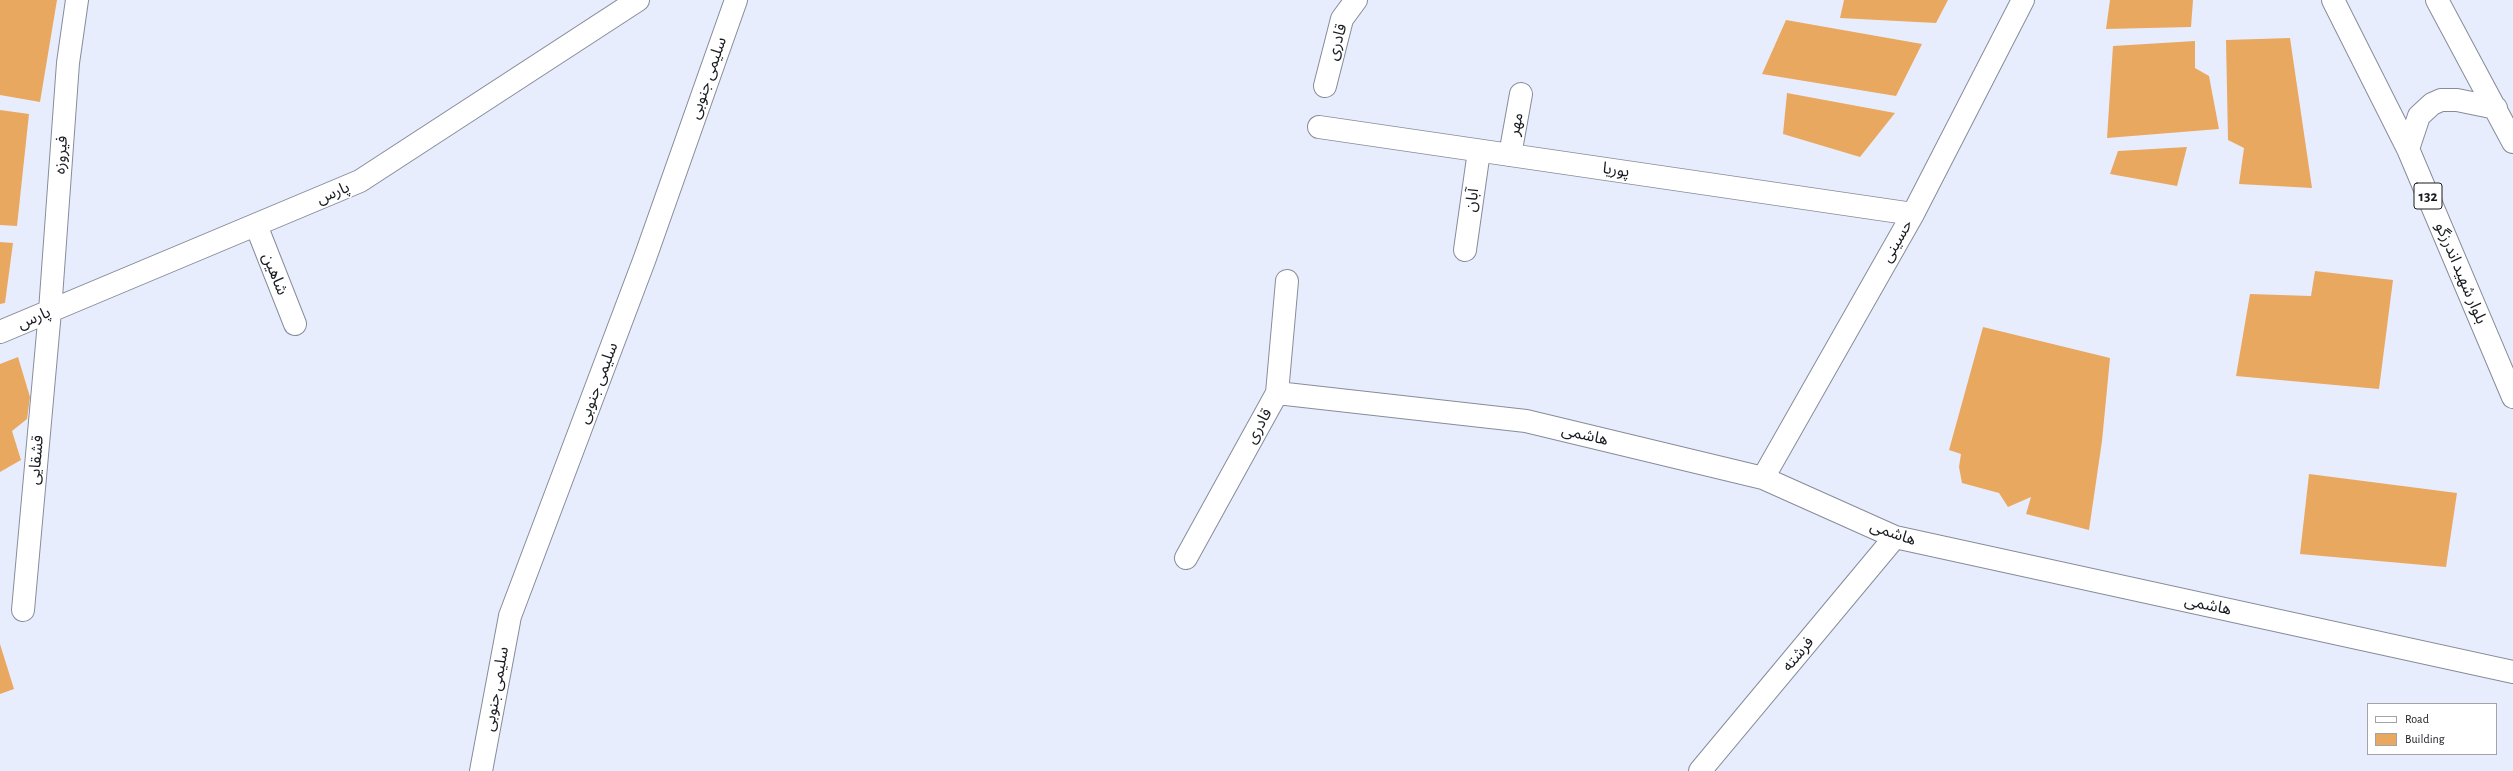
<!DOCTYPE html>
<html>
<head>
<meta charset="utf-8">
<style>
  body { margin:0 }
  #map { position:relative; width:2513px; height:771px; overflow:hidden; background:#e8edfd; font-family:"Alegreya Sans",sans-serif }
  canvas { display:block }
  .legend { position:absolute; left:2367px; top:703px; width:130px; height:52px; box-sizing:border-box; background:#fff; border:1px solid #a3a3a5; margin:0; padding:5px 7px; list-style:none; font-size:12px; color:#181a1f }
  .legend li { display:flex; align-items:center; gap:8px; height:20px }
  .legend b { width:20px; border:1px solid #a3a3a5 }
</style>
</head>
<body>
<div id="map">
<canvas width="2513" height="771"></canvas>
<ul class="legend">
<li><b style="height:5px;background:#fff"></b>Road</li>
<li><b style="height:11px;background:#e9a860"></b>Building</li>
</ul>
</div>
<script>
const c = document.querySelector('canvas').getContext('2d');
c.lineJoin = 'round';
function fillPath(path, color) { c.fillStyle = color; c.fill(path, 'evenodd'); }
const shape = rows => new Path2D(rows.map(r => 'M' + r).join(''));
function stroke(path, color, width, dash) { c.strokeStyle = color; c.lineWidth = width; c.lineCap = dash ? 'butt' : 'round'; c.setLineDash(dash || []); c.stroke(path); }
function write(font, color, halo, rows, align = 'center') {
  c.font = font + ' "Alegreya Sans","Noto Sans Arabic",sans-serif'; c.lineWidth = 3.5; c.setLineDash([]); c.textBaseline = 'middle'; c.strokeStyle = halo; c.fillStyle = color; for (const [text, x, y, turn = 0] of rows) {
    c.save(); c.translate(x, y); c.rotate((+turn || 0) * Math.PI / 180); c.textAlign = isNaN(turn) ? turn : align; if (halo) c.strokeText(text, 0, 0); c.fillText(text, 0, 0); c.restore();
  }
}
const building = shape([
  [0,0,57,0,40,102,0,95],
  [1844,0,1948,0,1936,23,1840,18],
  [2110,0,2193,0,2191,27,2106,29],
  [1786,20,1922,44,1896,96,1762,74],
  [2290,38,2312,188,2239,184,2244,148,2228,140,2226,40],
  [2195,41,2195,68,2209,76,2219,129,2107,138,2113,46],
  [1787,93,1895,113,1860,157,1783,134],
  [0,110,29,114,17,226,0,225],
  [2187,147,2177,186,2110,174,2118,151],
  [0,242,13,243,5,303,0,304],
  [2315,271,2393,280,2379,389,2236,376,2250,294,2311,296],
  [1983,327,2110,358,2102,441,2089,530,2026,514,2031,497,2008,507,1999,493,1962,483,1959,467,1961,454,1949,450],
  [18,357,30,397,27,419,12,431,21,460,0,472,0,364],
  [2309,474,2457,493,2446,567,2300,554],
  [0,644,14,689,0,694]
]);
const minor = shape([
  [1325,86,1342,19,1356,0],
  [1319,127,1913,214],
  [1510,155,1521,94],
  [256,225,295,324],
  [1465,250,1479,151],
  [0,332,360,181,638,0],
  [1277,393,1526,421,1763,478,1895,537,2513,672],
  [1763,478,1913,214,2023,0],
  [1186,558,1277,393,1287,281],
  [23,610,50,311,68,63,77,0],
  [481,771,510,616,645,258,736,0],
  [1700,771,1895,537]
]);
const major = shape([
  [2333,0,2408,149,2513,397],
  [2437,0,2513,142],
  [2408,149,2419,116,2432,104,2441,100,2457,100,2496,108]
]);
const shields = [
  [2428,196,28]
];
const shieldNames = [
  ["132",2428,196]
];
const streetNames = [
  ["قادری",1337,42,-74],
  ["سلیمی جنوبی",708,78,-71],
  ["مهر",1516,124,-79],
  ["فیروزه",61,155,-86],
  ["پوریا",1616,170,8],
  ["پارس",333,193,-23],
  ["آبان",1472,200,-82],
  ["حسینی",1897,241,-60],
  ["بلوار شهید اندرزگو",2461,273,67],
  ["شاهین",275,274,68],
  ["پارس",34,318,-23],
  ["سلیمی جنوبی",598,383,-69],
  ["قادری",1259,426,-61],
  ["هاشمی",1585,435,13],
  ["قشقایی",36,460,-85],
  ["هاشمی",1893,533,19],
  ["هاشمی",2208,605,12],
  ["فرشته",1798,654,-50],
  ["سلیمی جنوبی",496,689,-80]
];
fillPath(building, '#e9a860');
stroke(minor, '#878c9a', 24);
stroke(major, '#878c9a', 24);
stroke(minor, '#fff', 22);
stroke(major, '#fff', 22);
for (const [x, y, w] of shields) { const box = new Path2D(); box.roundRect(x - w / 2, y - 13, w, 26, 3); c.fillStyle = '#fff'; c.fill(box); stroke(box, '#181a1f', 1); }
write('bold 15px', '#181a1f', null, shieldNames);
write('16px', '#181a1f', '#fff', streetNames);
</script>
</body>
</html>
